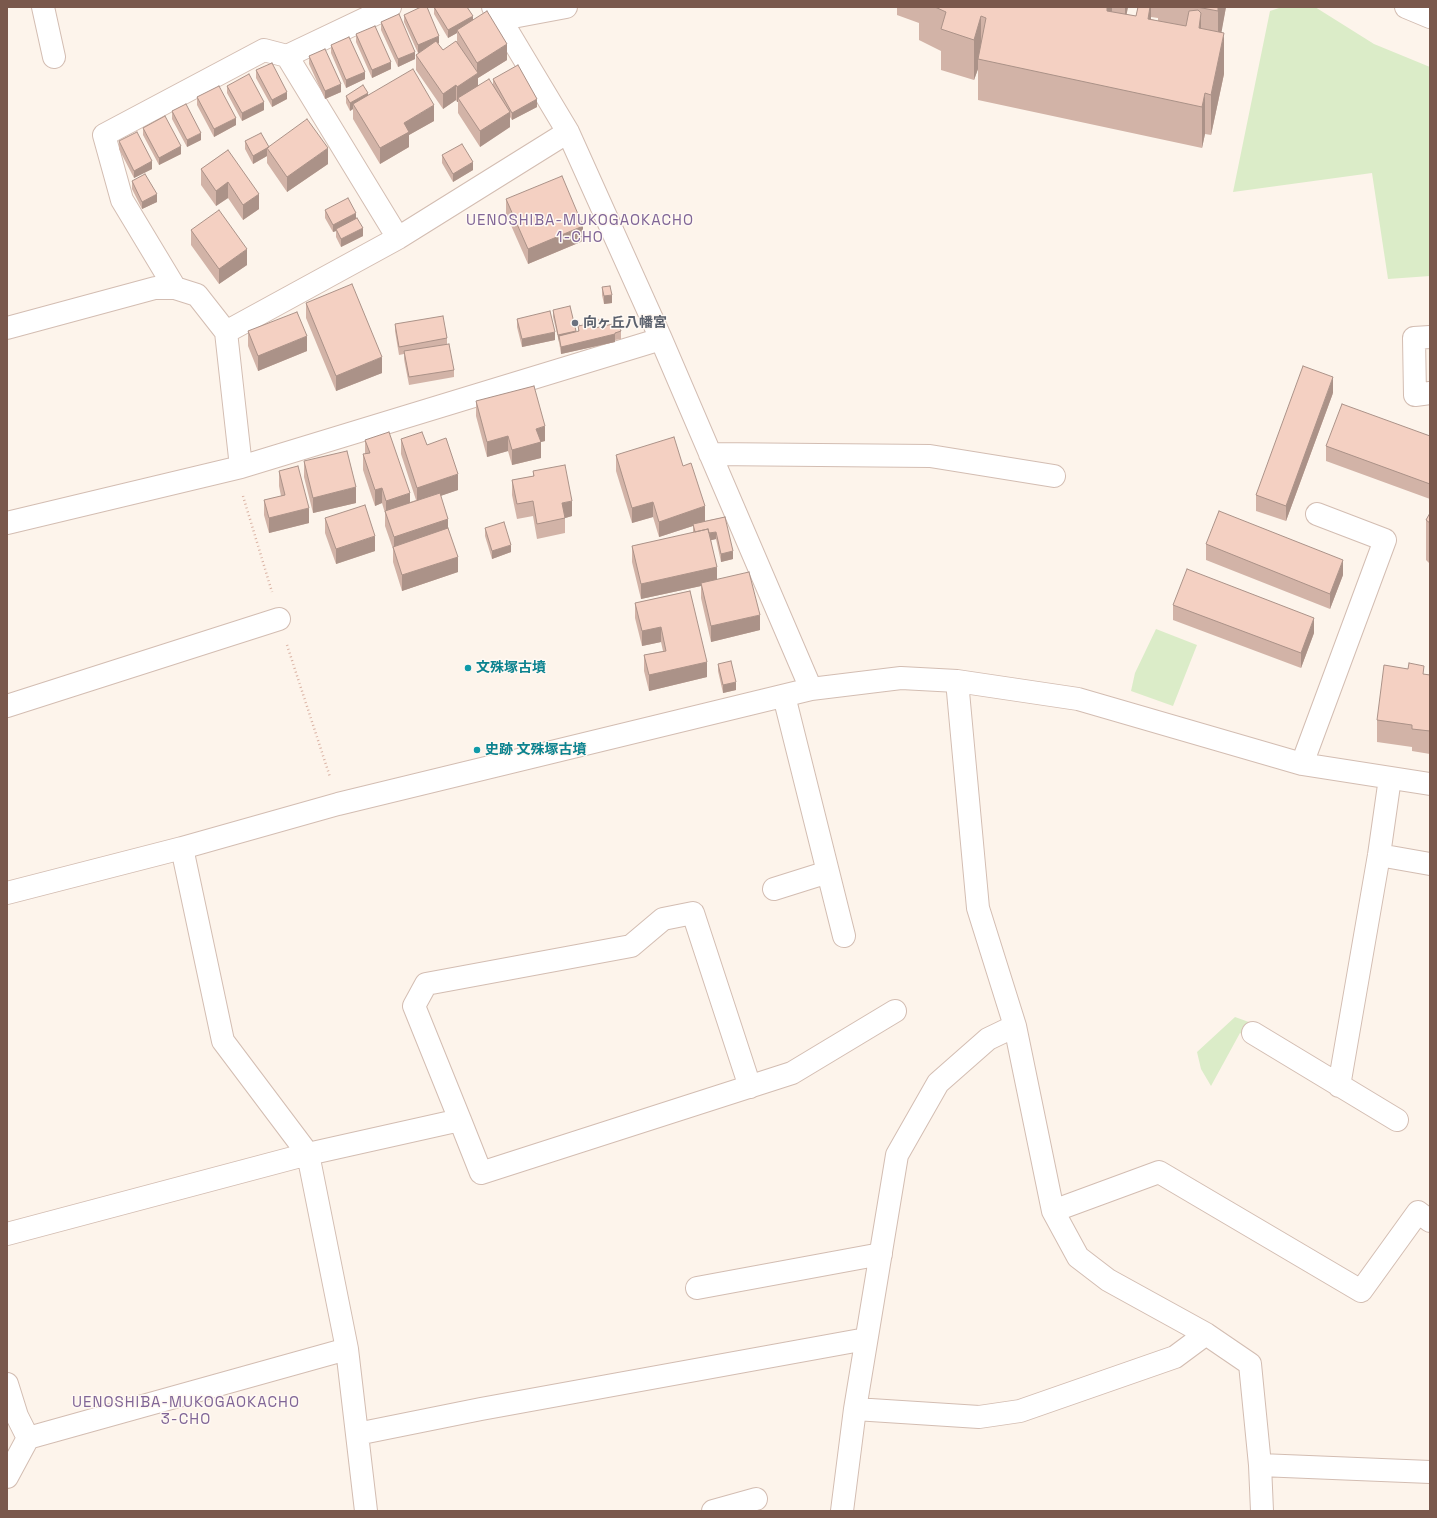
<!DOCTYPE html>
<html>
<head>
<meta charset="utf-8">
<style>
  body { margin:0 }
  #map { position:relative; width:1437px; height:1518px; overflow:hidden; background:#fdf4eb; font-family:"Space Grotesk",sans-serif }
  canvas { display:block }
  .frame { position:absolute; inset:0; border:8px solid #7a584c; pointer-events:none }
</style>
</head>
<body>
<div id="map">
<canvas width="1437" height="1518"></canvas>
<div class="frame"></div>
</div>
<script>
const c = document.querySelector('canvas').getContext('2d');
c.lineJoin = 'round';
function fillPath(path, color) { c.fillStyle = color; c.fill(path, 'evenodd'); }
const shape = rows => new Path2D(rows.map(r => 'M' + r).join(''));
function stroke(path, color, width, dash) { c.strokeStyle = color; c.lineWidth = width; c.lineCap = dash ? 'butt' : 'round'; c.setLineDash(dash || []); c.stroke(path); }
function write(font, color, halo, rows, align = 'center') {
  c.font = font + ' "Space Grotesk","Noto Sans JP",sans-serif'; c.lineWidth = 3; c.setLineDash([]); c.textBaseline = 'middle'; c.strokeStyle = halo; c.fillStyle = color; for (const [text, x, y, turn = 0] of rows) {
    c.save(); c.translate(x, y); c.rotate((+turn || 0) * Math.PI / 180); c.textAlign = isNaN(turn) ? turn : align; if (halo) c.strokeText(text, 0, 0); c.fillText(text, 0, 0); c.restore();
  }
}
const green = shape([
  [1282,7,1315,7,1374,44,1430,67,1430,276,1388,279,1372,173,1233,192,1270,11],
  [1156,629,1197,645,1173,706,1131,691,1135,673],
  [1235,1017,1257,1025,1250,1040,1240,1033,1211,1086,1201,1069,1197,1052]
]);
const path = shape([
  [575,326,605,319],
  [243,496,272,592],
  [287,645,330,777]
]);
const minor = shape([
  [43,7,54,57],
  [493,7,568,132,661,339,811,689],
  [1406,7,1430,17],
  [502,19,566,7],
  [287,56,398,238],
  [175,288,122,200,104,135,264,50,287,56,390,7],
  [7,328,155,288,175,288,197,295,226,332,241,467],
  [226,332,398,238,568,132],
  [1430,337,1414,338,1415,395,1430,393],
  [710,454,930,456,1054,476],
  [7,523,241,467,661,339],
  [957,681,978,908,1015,1026,1053,1211,1078,1257,1108,1280,1206,1334,1250,1364,1260,1465,1262,1511],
  [784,696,844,936],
  [7,706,279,619],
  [1302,764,1385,540,1317,514],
  [182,848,223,1041,308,1154,347,1349,366,1511],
  [1379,855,1430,864],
  [774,889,828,872],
  [7,893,182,848,338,804,811,689,901,678,957,681,1078,699,1302,764,1430,784],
  [1253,1033,1397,1120],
  [1339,1086,1379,855,1390,778],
  [460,1120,414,1006,426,984,631,946,663,919,693,913,750,1087],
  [1053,1211,1159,1172,1361,1291,1418,1212,1430,1221],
  [7,1234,308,1154,460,1120,481,1173,792,1073,895,1011],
  [697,1288,881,1254],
  [7,1384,17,1416,28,1438],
  [855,1409,979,1417,1020,1411,1175,1357,1206,1334],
  [357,1434,481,1409,866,1339],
  [1260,1465,1430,1472],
  [7,1477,28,1438,347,1349],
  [713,1511,756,1499],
  [842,1511,855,1409,897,1155,938,1083,988,1039,1015,1026]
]);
const wall = shape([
  [434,7,473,20,507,60,478,78,478,86,493,86,493,79,537,107,512,120,510,117,510,127,480,147,458,113,458,102,457,102,456,100,443,109,416,70,416,55,422,51,418,53,404,22,404,15,439,43,438,44,443,50,457,43,457,33,448,38,434,14],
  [897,7,1128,7,1126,15,1136,16,1138,7,1226,7,1221,32,1224,74,1211,135,1205,134,1202,148,978,100,978,69,974,80,941,70,941,51,919,40,919,23,897,15],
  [1151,17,1158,18,1158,21,1151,19],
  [381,22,415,59,398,67,381,30],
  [356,34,391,69,372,78,356,42],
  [331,45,365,79,346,88,331,53],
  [309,56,341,92,325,99,309,64],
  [256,70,287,99,272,107,256,78],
  [227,86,264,110,242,121,227,93],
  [368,95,434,121,409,135,409,147,380,164,353,119,353,109,350,111,346,103,346,96],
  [197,97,236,125,214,137,197,105],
  [172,111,201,140,187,147,172,119],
  [143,128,181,154,159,165,143,135],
  [119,141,152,169,134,178,119,149],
  [245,141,269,147,328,164,287,192,267,163,267,156,253,164,245,149],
  [228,150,259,209,243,220,228,198,216,206,201,185,201,169],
  [442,155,473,170,453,182,442,163],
  [132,181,157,202,142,209,132,189],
  [506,199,583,241,528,264,506,214],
  [325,210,356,219,363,236,341,247,336,237,336,231,333,232,325,218],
  [191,230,247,265,219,284,191,245],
  [602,287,612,303,604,304,602,295],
  [306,303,382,373,336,391,306,318],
  [553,310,576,332,578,332,578,326,595,328,614,327,621,331,621,339,615,340,615,342,561,354,559,342,553,317],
  [517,319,555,340,522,347,517,327],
  [395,324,447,338,447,345,454,370,454,377,409,385,404,359,404,354,399,355,395,331],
  [248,331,307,351,258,371,248,346],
  [1333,393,1286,521,1256,511,1256,495],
  [476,401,545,441,541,442,541,458,512,465,508,451,487,457,476,416],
  [1430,436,1430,499,1326,461,1326,446],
  [401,439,427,445,458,490,440,496,458,572,402,591,393,562,393,549,385,526,385,513,382,503,375,506,363,470,363,454,365,454,365,440,410,502,416,500,401,454],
  [616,455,683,466,705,521,725,517,733,559,721,562,716,539,711,540,717,579,760,630,711,642,701,598,701,586,641,599,632,562,632,546,693,533,693,526,659,537,653,517,632,523,616,471],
  [304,461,356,503,313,513,304,477],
  [279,471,309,523,269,533,264,515,264,500,281,496,279,486],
  [533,471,572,516,565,518,565,533,537,539,533,516,517,519,512,495,512,480,533,476],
  [1430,513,1430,564,1426,560,1426,520],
  [325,518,375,551,336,564,325,533],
  [485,528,511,552,492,559,485,536],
  [1206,544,1343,575,1330,609,1206,560],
  [690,591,707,677,649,691,644,671,644,655,663,651,661,642,642,646,635,618,635,603],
  [1173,605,1314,633,1301,668,1173,620],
  [718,664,736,690,723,693,718,671],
  [1424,674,1430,675,1430,754,1412,751,1412,747,1377,742,1377,720]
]);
const shadedWall = shape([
  [1107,7,1112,7,1112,24,1107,11],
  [1125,7,1128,7,1125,23],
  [1150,7,1151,7,1151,43,1148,19],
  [1218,7,1226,7,1218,52],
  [1201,13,1201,54,1199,28],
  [473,16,473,23,457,30,457,33,448,38,448,30],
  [981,16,981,57,978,59,978,69,974,80,974,40],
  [1224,33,1224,74,1211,135,1211,95],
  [439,36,439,43,418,53,418,45],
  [507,44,507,60,478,78,478,88,458,98,458,102,457,102,457,87,477,74,477,63],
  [415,52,415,59,398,67,398,59],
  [391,62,391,69,372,78,372,70],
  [365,72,365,79,346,88,346,80],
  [341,84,341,92,325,99,325,91],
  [456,85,456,100,443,109,443,94],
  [287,92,287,99,272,107,272,100],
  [368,93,368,101,353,104,353,109,350,111,350,103],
  [1205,93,1205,134,1202,148,1202,107],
  [537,99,537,107,512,120,512,113],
  [264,102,264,110,242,121,242,113],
  [434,105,434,121,409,135,409,147,380,164,380,148,404,123],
  [510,112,510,127,480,147,480,131],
  [236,118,236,125,214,137,214,129],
  [201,133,201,140,187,147,187,140],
  [181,146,181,154,159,165,159,158],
  [267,148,267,156,253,164,253,156],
  [328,148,328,164,287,192,287,177],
  [152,161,152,169,134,178,134,171],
  [473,162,473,170,453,182,453,174],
  [228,182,228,198,216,206,216,191],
  [157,194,157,202,142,209,142,202],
  [259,194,259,209,243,220,243,205],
  [356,213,356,221,336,229,336,231,333,232,333,225],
  [583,226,583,241,528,264,528,249],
  [363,228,363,236,341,247,341,239],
  [247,249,247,265,219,284,219,269],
  [612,295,612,303,604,304,604,296],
  [576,331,576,339,559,336,558,342,558,335],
  [555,332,555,340,522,347,522,339],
  [615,334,615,342,561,354,561,347],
  [307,336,307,351,258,371,258,356],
  [382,357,382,373,336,391,336,376],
  [1333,377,1333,393,1286,521,1286,506],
  [545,426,545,441,541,442,541,458,512,465,512,450,536,429],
  [508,436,508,451,487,457,487,442],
  [458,474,458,490,417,504,417,488],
  [356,487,356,503,313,513,313,498],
  [382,488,382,503,375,506,375,490],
  [410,493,410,508,386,514,386,501],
  [572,501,572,516,562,519,562,503],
  [653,502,653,517,632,523,632,508],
  [705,506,705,522,659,537,659,522],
  [309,508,309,523,269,533,269,518],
  [448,519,448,535,394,550,394,537],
  [716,532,716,539,696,544,696,536],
  [375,536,375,551,336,564,336,549],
  [511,545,511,552,492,559,492,551],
  [733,551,733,559,721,562,721,554],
  [458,557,458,572,402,591,402,575],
  [1343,560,1343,575,1330,609,1330,594],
  [717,567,717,582,701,583,701,586,641,599,641,584],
  [760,615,760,630,711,642,711,626],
  [1314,618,1314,633,1301,668,1301,653],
  [661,627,661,642,642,646,642,631],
  [707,662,707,677,649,691,649,675],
  [736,682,736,690,723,693,723,685]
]);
const building = shape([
  [421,7,427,7,439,36,418,45,404,15,421,7],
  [434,7,467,7,473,16,448,30,434,7],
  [935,7,1107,7,1107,11,1136,16,1138,7,1150,7,1148,19,1186,26,1189,11,1198,10,1201,13,1199,28,1224,33,1211,95,1205,93,1202,107,978,59,986,18,981,16,974,40,941,29,946,12,935,7],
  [1197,7,1218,7,1218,11,1197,7],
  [487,11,507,44,477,63,457,30,487,11],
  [399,14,415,52,398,59,381,22,399,14],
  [375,26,391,62,372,70,356,34,375,26],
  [349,37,365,72,346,80,331,45,349,37],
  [436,41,443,50,456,41,478,73,457,87,456,85,443,94,416,55,436,41],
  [325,49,341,84,325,91,309,56,325,49],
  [272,63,287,92,272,100,256,70,272,63],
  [518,65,537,99,512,113,493,79,518,65],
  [413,69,434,105,404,123,409,132,380,148,353,104,413,69],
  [249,74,264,102,242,113,227,86,249,74],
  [489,79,510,112,480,131,458,98,489,79],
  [363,85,368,93,350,103,346,96,363,85],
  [219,86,236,118,214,129,197,97,219,86],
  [186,104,201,133,187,140,172,111,186,104],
  [165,116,181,146,159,158,143,128,165,116],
  [307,119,328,148,287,177,267,148,307,119],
  [137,132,152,161,134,171,119,141,137,132],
  [261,133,269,147,267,148,253,156,245,141,261,133],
  [462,144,473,162,453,174,442,155,462,144],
  [228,150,259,194,243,205,228,182,216,191,201,169,228,150],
  [145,174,157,194,142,202,132,181,145,174],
  [562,176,583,226,528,249,506,199,562,176],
  [348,198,356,213,333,225,325,210,348,198],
  [219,210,247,249,219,269,191,230,219,210],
  [357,218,363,228,341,239,336,229,357,218],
  [352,284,382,357,336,376,306,303,352,284],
  [610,286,612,295,604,296,602,287,610,286],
  [570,306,576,331,558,335,553,310,570,306],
  [550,311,555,332,522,339,517,319,550,311],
  [297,312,307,336,258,356,248,331,297,312],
  [443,316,447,338,399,347,395,324,443,316],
  [594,323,595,328,613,324,614,327,619,326,621,331,615,333,615,334,561,347,559,336,579,331,578,326,594,323],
  [449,344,454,370,409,377,404,351,449,344],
  [1303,366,1333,377,1286,506,1256,495,1303,366],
  [534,386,545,426,536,429,541,442,512,450,508,436,487,442,476,401,534,386],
  [1342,404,1430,436,1430,484,1326,446,1342,404],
  [389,432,410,493,386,501,382,488,375,490,363,454,370,453,365,440,389,432],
  [422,432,427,445,446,438,458,474,417,488,401,439,422,432],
  [674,437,683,466,691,463,705,506,659,522,653,502,632,508,616,455,674,437],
  [347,451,356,487,313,498,304,461,347,451],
  [565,465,572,501,562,503,565,518,537,524,533,501,517,504,512,480,534,476,533,471,565,465],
  [298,466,309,508,269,518,264,500,285,495,279,471,298,466],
  [440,493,448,519,394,537,385,511,440,493],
  [365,505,375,536,336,549,325,518,365,505],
  [1219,511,1343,560,1330,594,1206,544,1219,511],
  [1430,513,1430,523,1426,520,1430,513],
  [725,517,733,551,721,554,716,532,709,533,708,529,695,532,693,524,725,517],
  [504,522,511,545,492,551,485,528,504,522],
  [448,528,458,557,402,575,393,547,448,528],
  [708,529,717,567,641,584,632,546,708,529],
  [1187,569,1314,618,1301,653,1173,605,1187,569],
  [749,572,760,615,711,626,701,583,749,572],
  [690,591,707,662,649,675,644,655,666,651,661,627,642,631,635,603,690,591],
  [731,661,736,682,723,685,718,664,731,661],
  [1409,663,1424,666,1423,674,1430,675,1430,731,1412,729,1412,725,1377,720,1384,665,1408,669,1409,663]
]);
const markers = [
  [575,323,4,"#6b7280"],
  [468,668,4,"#0f9aa8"],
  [477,750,4,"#0f9aa8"]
];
const worshipNames = [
  ["向ヶ丘八幡宮",583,323]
];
const cultureNames = [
  ["文殊塚古墳",476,668],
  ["史跡 文殊塚古墳",485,750]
];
const neighbourhoodNames = [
  ["UENOSHIBA-MUKOGAOKACHO",580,221],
  ["1-CHO",580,238],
  ["UENOSHIBA-MUKOGAOKACHO",186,1403],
  ["3-CHO",186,1420]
];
fillPath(green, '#dbecc8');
stroke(minor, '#d3bdb2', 24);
stroke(path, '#dab3a4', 2.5, [1, 3]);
stroke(minor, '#fff', 22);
fillPath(wall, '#d2b3a7');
fillPath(shadedWall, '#ab9288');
fillPath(building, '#f4d0c2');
stroke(building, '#ab9288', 1);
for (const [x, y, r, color] of markers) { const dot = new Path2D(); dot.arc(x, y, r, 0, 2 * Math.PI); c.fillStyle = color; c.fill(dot); stroke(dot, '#fff9f3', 1.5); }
write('bold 14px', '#5b616d', '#fff9f3', worshipNames, 'left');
write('bold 14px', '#0d838f', '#fff9f3', cultureNames, 'left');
c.letterSpacing = '1px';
write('15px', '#806596', '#fff9f3', neighbourhoodNames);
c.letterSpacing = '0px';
</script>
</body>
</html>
